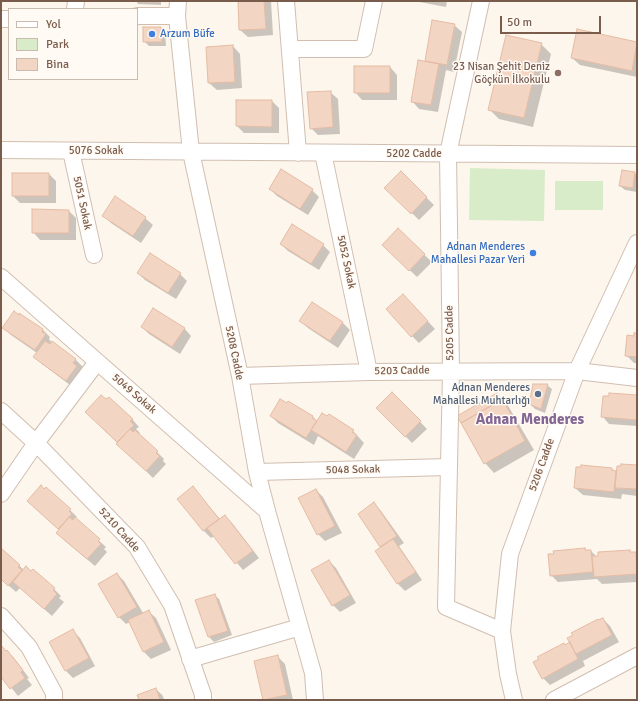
<!DOCTYPE html>
<html>
<head>
<meta charset="utf-8">
<style>
  body { margin:0 }
  #map { position:relative; width:638px; height:701px; overflow:hidden; background:#fdf6ec; font-family:Signika,sans-serif }
  canvas { display:block }
  .frame { position:absolute; inset:0; border:2px solid #7a5c4d; pointer-events:none }
  .legend { position:absolute; left:8px; top:8px; width:130px; height:72px; box-sizing:border-box; background:#fffaf3; border:1px solid #cabbb1; margin:0; padding:5px 7px; list-style:none; font-size:12px; color:#7a5c4d }
  .legend li { display:flex; align-items:center; gap:8px; height:20px }
  .legend b { width:20px; border:1px solid #cabbb1 }
  .scale { position:absolute; left:500px; top:16px; width:101px; height:18px; box-sizing:border-box; border:2px solid #7a5c4d; border-top:0; padding-left:5px; font-size:12px; line-height:14px; white-space:nowrap; color:#7a5c4d; -webkit-text-stroke:3px #fffaf3; paint-order:stroke }
</style>
</head>
<body>
<div id="map">
<canvas width="638" height="701"></canvas>
<div class="frame"></div>
<ul class="legend">
<li><b style="height:5px;background:#fff"></b>Yol</li>
<li><b style="height:11px;background:#d8ecc9"></b>Park</li>
<li><b style="height:11px;background:#f3d5c3"></b>Bina</li>
</ul>
<div class="scale">50 m</div>
</div>
<script>
const c = document.querySelector('canvas').getContext('2d');
c.lineJoin = 'round';
function fillPath(path, color) { c.fillStyle = color; c.fill(path, 'evenodd'); }
const shape = rows => new Path2D(rows.map(r => 'M' + r).join(''));
function stroke(path, color, width, dash) { c.strokeStyle = color; c.lineWidth = width; c.lineCap = dash ? 'butt' : 'round'; c.setLineDash(dash || []); c.stroke(path); }
function write(font, color, halo, rows, align = 'center') {
  c.font = font + ' Signika,sans-serif'; c.lineWidth = 3; c.setLineDash([]); c.textBaseline = 'middle'; c.strokeStyle = halo; c.fillStyle = color; for (const [text, x, y, turn = 0] of rows) {
    c.save(); c.translate(x, y); c.rotate((+turn || 0) * Math.PI / 180); c.textAlign = isNaN(turn) ? turn : align; if (halo) c.strokeText(text, 0, 0); c.fillText(text, 0, 0); c.restore();
  }
}
const green = shape([
  [470,168,545,170,544,221,469,220],
  [555,181,603,181,603,210,555,210]
]);
const shadow = shape([
  [136,1,161,1,161,5,138,4],
  [239,1,271,1,273,35,248,37,240,30],
  [414,1,447,1,446,7],
  [433,21,454,25,462,32,454,72,446,70,438,112,419,109,412,101,425,62],
  [160,28,165,32,166,46,149,46,144,41],
  [578,30,637,43,637,77,580,65,572,58],
  [541,44,551,54,533,127,499,119,489,109],
  [233,46,240,54,242,88,217,90,209,83],
  [390,67,397,75,397,100,362,100,355,92],
  [330,92,338,99,340,134,318,135,311,128],
  [272,101,279,108,279,133,244,133,237,126],
  [401,173,434,205,419,220,386,188],
  [635,173,637,176,637,192,625,190,620,186],
  [49,174,56,181,56,203,20,203,13,196],
  [270,189,312,190,319,197,308,215,277,196],
  [69,211,76,218,76,240,40,240,33,232],
  [104,215,145,218,153,225,141,243,111,223],
  [398,230,432,262,417,277,383,245],
  [281,244,323,245,330,252,319,270,288,251],
  [138,273,180,274,187,281,176,299,145,280],
  [410,302,435,329,419,343,412,336],
  [20,314,43,330,50,337,49,339,52,343,76,360,83,367,80,370,84,374,74,388,42,364,34,357,37,353,11,335,4,328,19,316],
  [301,321,342,322,350,330,338,348,308,328],
  [142,327,184,328,191,336,180,354,149,334],
  [637,334,637,363,634,363,626,355],
  [547,385,552,389,545,413,535,409,530,404],
  [392,393,427,429,412,443,378,408],
  [497,394,507,404,534,450,494,473,485,463],
  [637,396,637,426,609,424,602,416],
  [271,416,313,417,317,421,353,431,364,443,354,459,318,436,314,445,278,423],
  [132,419,139,427,136,429,140,433,139,434,164,459,163,461,166,464,153,478,94,420],
  [637,466,637,496,622,494,621,499,583,495,575,488,612,469,615,472,617,472],
  [193,488,220,519,224,516,232,523,259,558,243,570,214,536,211,538,204,531,179,499],
  [316,490,323,497,342,533,325,541,318,534],
  [374,504,381,511,404,543,399,546,422,580,405,591,398,584,376,551,381,548,359,514],
  [35,508,70,510,77,517,75,519,106,547,104,549,107,552,95,566,64,540,59,530],
  [1,549,24,570,54,589,61,596,59,598,64,602,52,616,20,588,16,592,1,579],
  [585,549,587,551,591,551,597,557,629,551,632,553,636,553,637,554,637,582,602,584,597,579,558,582,551,575],
  [329,561,336,568,356,603,340,612,333,605],
  [117,574,124,581,143,613,148,611,156,618,171,650,151,659,144,652,130,622,126,624,119,617],
  [214,595,219,599,232,635,214,642,209,637,196,601],
  [603,619,610,626,619,642,583,661,585,666,550,685,543,678,565,646],
  [73,631,80,638,95,666,73,678,66,671,51,642],
  [1,646,14,658,29,678,27,679,32,685,18,696,1,675],
  [277,656,285,664,293,700,264,700],
  [156,689,163,696,164,700,140,700]
]);
const building = shape([
  [238,1,264,1,266,29,239,30,238,1],
  [432,20,455,24,447,65,425,61,432,20],
  [143,27,161,27,162,42,143,42,143,27],
  [577,29,637,42,632,71,571,58,577,29],
  [506,35,542,43,524,118,488,110,506,35],
  [233,45,235,82,208,83,206,47,233,45],
  [418,60,439,64,431,105,411,102,418,60],
  [354,66,390,66,390,93,354,93,354,66],
  [331,91,333,127,310,129,307,92,331,91],
  [236,100,272,100,272,127,236,126,236,100],
  [281,169,313,189,300,209,269,189,281,169],
  [622,170,635,172,633,188,619,186,622,170],
  [401,171,427,197,411,214,384,188,401,171],
  [12,173,49,173,49,196,12,196,12,173],
  [115,196,146,217,133,236,102,216,115,196],
  [32,209,69,210,69,233,32,233,32,209],
  [292,224,324,244,311,264,280,244,292,224],
  [398,228,425,254,409,271,382,245,398,228],
  [150,253,181,273,168,293,137,273,150,253],
  [403,294,428,321,411,337,386,309,403,294],
  [312,302,343,322,330,341,299,321,312,302],
  [153,308,185,328,172,347,141,327,153,308],
  [14,311,19,315,19,313,43,329,42,332,46,334,35,350,2,328,14,311],
  [634,333,637,333,637,357,625,356,627,335,634,336,634,333],
  [45,341,50,344,52,341,76,359,73,363,77,366,66,381,33,357,45,341],
  [533,384,548,384,541,409,529,404,533,384],
  [392,392,421,421,405,437,376,408,392,392],
  [497,393,501,400,461,423,457,416,497,393],
  [609,393,637,395,637,420,601,417,603,396,609,396,609,393],
  [101,395,106,399,109,397,133,419,130,421,134,425,117,442,85,412,101,395],
  [280,399,287,403,288,401,313,416,312,418,317,421,306,438,270,416,280,399],
  [501,400,503,400,525,441,484,464,461,423,501,400],
  [322,413,327,416,329,414,354,430,352,432,357,435,346,452,311,430,322,413],
  [130,429,133,432,135,430,158,451,156,453,160,456,146,471,116,444,130,429],
  [621,464,637,465,637,489,615,488,617,466,621,466,621,464],
  [581,465,612,468,612,470,616,471,614,492,574,488,576,467,581,467,581,465],
  [41,485,44,489,46,487,71,509,69,511,72,514,58,529,27,501,41,485],
  [193,486,219,519,203,531,177,499,193,486],
  [316,489,335,526,317,535,298,498,316,489],
  [374,502,397,536,380,547,358,514,374,502],
  [225,515,253,551,235,564,207,528,225,515],
  [69,517,73,520,75,517,100,539,98,541,101,544,87,559,56,533,69,517],
  [393,539,416,572,397,584,375,551,393,539],
  [1,548,20,565,18,567,22,570,8,586,1,579,1,548],
  [585,548,585,550,591,550,593,572,550,576,548,554,554,554,553,551,585,548],
  [630,550,630,552,636,552,637,574,594,577,592,556,598,556,598,552,630,550],
  [329,560,350,595,332,606,311,570,329,560],
  [26,566,31,571,33,569,55,588,53,590,57,594,44,609,13,582,26,566],
  [117,573,137,607,118,618,98,584,117,573],
  [215,594,228,631,208,637,195,600,215,594],
  [149,610,164,642,143,652,128,620,149,610],
  [603,618,612,635,576,654,567,638,573,635,571,633,598,619,598,620,603,618],
  [73,629,89,658,65,671,49,642,73,629],
  [570,642,578,659,542,679,533,662,539,659,537,657,564,643,565,645,570,642],
  [1,645,6,651,7,650,23,670,21,672,25,678,10,689,1,677,1,645],
  [278,655,287,695,263,700,254,661,278,655],
  [156,688,160,700,139,700,137,695,156,688]
]);
const street = shape([
  [178,1,177,16,191,152,240,376,257,472,267,511,313,673,315,700],
  [286,1,298,153],
  [481,1,448,154,451,371,446,607,502,631],
  [75,9,76,1],
  [137,16,177,16],
  [1,19,9,19],
  [290,49,364,49,374,1],
  [1,150,637,155],
  [71,151,94,255],
  [323,153,369,372],
  [1,277,267,511],
  [240,376,369,372,577,371,637,378],
  [1,411,36,443,137,547,172,605,203,695,203,700],
  [257,472,449,467],
  [1,494,36,443,97,362],
  [1,616,29,647,54,693,54,700],
  [190,659,300,627],
  [514,700,508,674,502,631,510,554,577,371,637,243],
  [554,700,637,656]
]);
const markers = [
  [152,34,4,"#3f7fe0"],
  [558,73,4,"#8d6e63"],
  [533,253,4,"#3f7fe0"],
  [538,394,4,"#5c6f8a"]
];
const shopNames = [
  ["Arzum Büfe",160,34],
  ["Adnan Menderes",525,247,"right"],
  ["Mahallesi Pazar Yeri",525,260,"right"]
];
const educationNames = [
  ["23 Nisan Şehit Deniz",550,67],
  ["Göçkün İlkokulu",550,80]
];
const streetNames = [
  ["5076 Sokak",96,151],
  ["5202 Cadde",414,154],
  ["5051 Sokak",82,203,78],
  ["5052 Sokak",346,262,78],
  ["5205 Cadde",450,333,-91],
  ["5208 Cadde",234,353,78],
  ["5203 Cadde",402,371,-1],
  ["5049 Sokak",134,394,41],
  ["5206 Cadde",542,465,-70],
  ["5048 Sokak",353,470,-1],
  ["5210 Cadde",119,530,48]
];
const serviceNames = [
  ["Adnan Menderes",530,388],
  ["Mahallesi Muhtarlığı",530,401]
];
const districtNames = [
  ["Adnan Menderes",530,420]
];
fillPath(green, '#d8ecc9');
fillPath(shadow, '#0003');
fillPath(building, '#f3d5c3');
stroke(building, '#e6bba3', 1);
stroke(street, '#d1beb0', 18);
stroke(street, '#fff', 16);
for (const [x, y, r, color] of markers) { const dot = new Path2D(); dot.arc(x, y, r, 0, 2 * Math.PI); c.fillStyle = color; c.fill(dot); stroke(dot, '#fffaf3', 1.5); }
write('11px', '#366cbe', '#fffaf3', shopNames, 'left');
write('11px', '#785e54', '#fffaf3', educationNames, 'right');
write('11px', '#7a5c4d', '#fffaf3', streetNames);
write('11px', '#4e5e75', '#fffaf3', serviceNames, 'right');
write('bold 15px', '#846695', '#fffaf3', districtNames);
</script>
</body>
</html>
